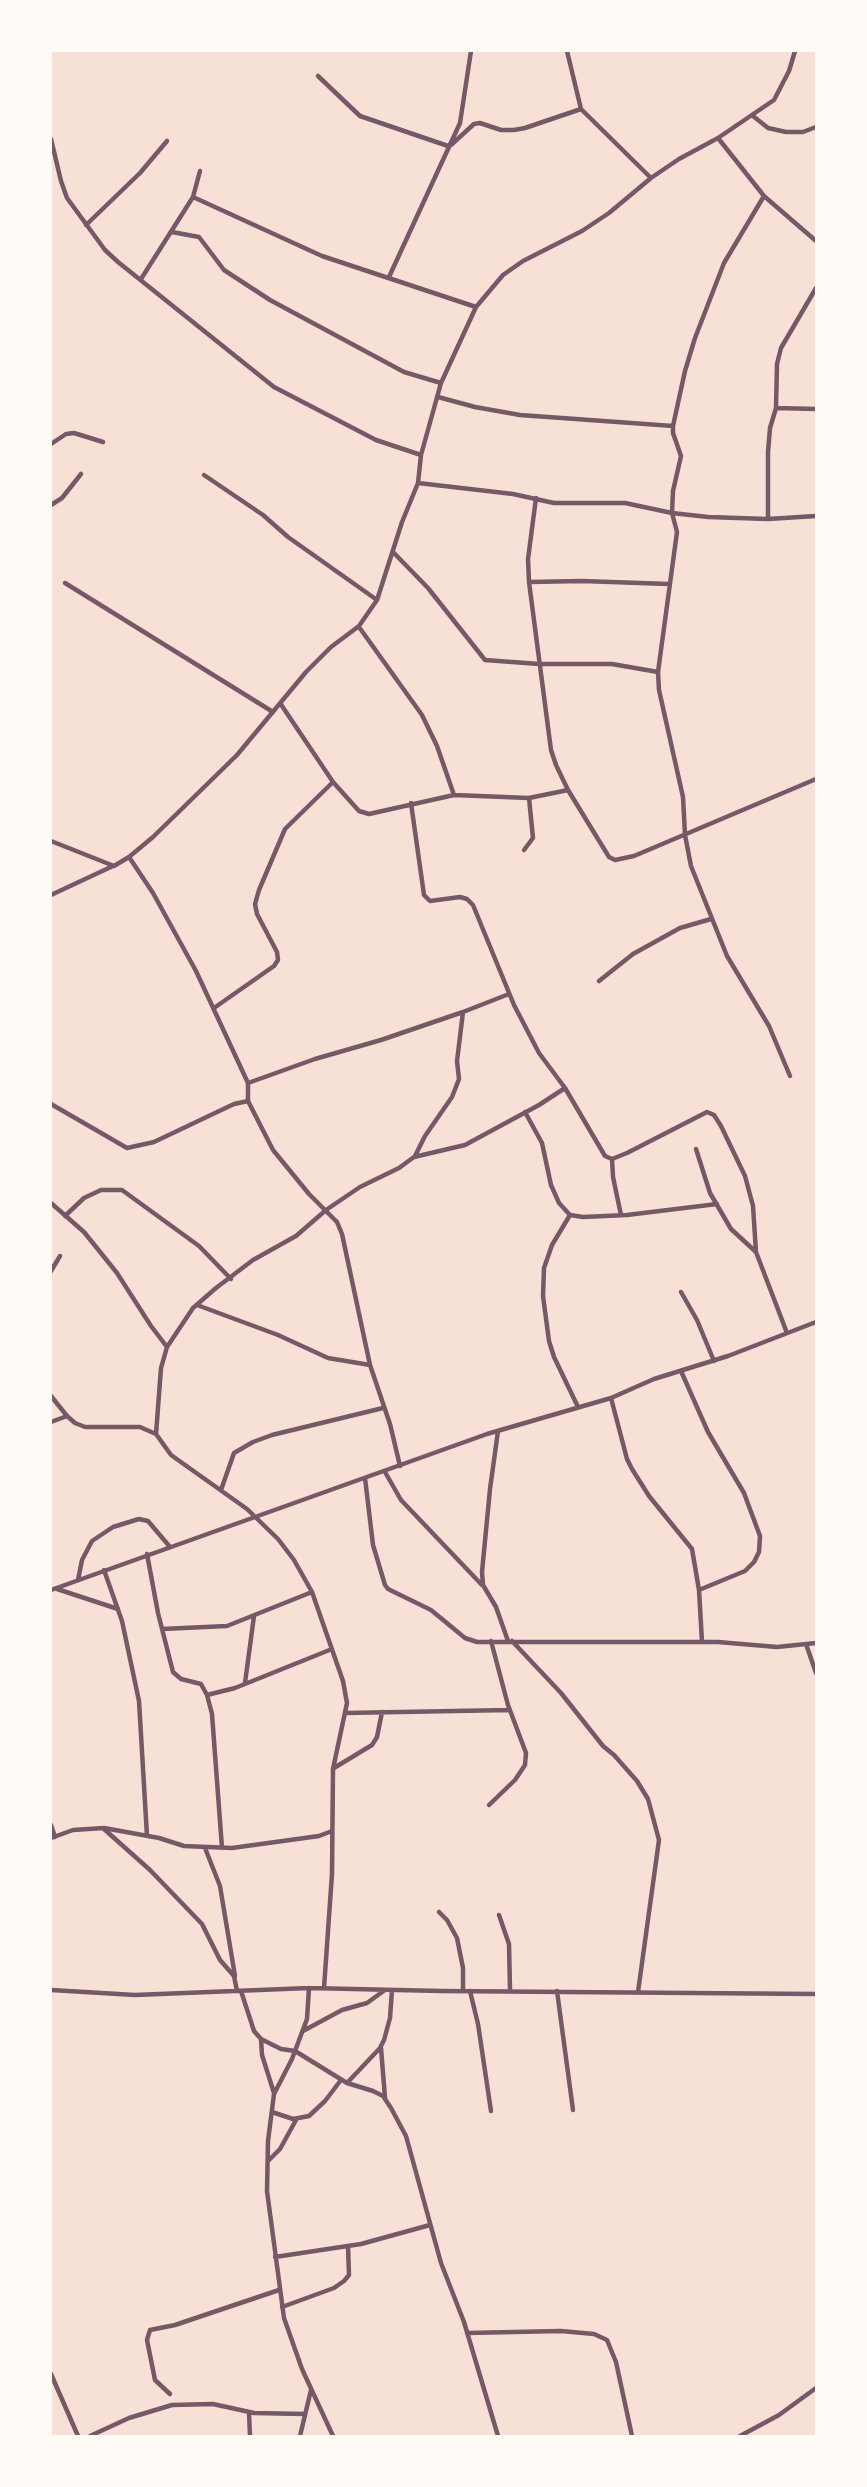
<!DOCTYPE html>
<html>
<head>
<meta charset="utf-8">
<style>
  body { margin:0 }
  #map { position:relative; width:867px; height:2487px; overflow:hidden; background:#f7e1d7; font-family:"Titillium Web",sans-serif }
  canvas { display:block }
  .frame { position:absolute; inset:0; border:52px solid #fffaf5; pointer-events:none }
</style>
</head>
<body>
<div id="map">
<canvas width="867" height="2487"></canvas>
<div class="frame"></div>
</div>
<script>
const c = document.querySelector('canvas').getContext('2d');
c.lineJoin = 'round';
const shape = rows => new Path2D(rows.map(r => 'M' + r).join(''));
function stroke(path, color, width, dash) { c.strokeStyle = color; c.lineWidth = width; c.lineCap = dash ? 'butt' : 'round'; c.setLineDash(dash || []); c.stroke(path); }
const minor = shape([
  [567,51,581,109,651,178],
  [318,76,360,116,448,146],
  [753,116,768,128,786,132,803,132,816,127],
  [718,138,764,196,816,241],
  [51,139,61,181,67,198,105,250,118,262,274,387,376,440,421,455],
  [451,145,474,124,480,123,501,130,514,130,525,128,581,109],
  [764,196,724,263,695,338,685,371,673,426,673,433,681,456,673,491,672,513,677,532,658,672,659,690,683,797,685,835,691,866,727,956,769,1026,790,1076],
  [193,197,322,256,476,307],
  [86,225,140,173,167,141],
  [172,232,199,237,224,270,270,300,404,372,441,383],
  [389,277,460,123,471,51],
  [141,279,193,197,200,171],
  [438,397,475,407,520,415,673,426],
  [776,408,816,409],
  [51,444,66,434,74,433,103,442],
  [204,475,263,515,288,537,377,600],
  [418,483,513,494,554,503,625,503,672,513,708,517,768,519,816,516],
  [536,498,528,559,529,582,551,750,556,765,568,790,609,857,615,860,634,856,816,779],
  [51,505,62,498,81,474],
  [768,519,768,452,770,428,776,408,777,364,781,348,816,288],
  [393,552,428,588,485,660,539,664,612,664,658,672],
  [529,582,582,581,669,584],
  [65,583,273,712],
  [359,627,422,715,437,746,454,795],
  [280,703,333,782,359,811,369,814,454,795,529,798,568,790],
  [411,803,424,895,430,901,460,897,467,899,473,905,514,1005,539,1053,565,1088,605,1156,612,1159,627,1153,707,1112,714,1115,721,1126,745,1176,753,1206,756,1252,787,1333],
  [51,841,114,866,129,857,153,837,237,755,306,672,331,647,359,626,377,600,402,522,418,483,421,455,441,383,476,307,503,275,523,261,582,231,609,213,651,178,679,159,718,138,774,100,789,71,795,51],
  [524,850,533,838,529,798],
  [129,857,153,893,196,971,248,1083,248,1101,273,1150,309,1194,337,1222,342,1234,370,1365,390,1424,400,1466],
  [51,895,113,866],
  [599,981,633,954,680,928,711,919],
  [214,1008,274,966,278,960,277,952,257,914,255,904,259,890,285,829,333,782],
  [248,1083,315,1059,381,1040,463,1012,509,994],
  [51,1104,127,1148,154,1142,234,1104,248,1101],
  [525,1112,542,1143,551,1185,559,1203,570,1215,583,1217,627,1215,717,1204],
  [696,1149,710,1193,731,1229,756,1252],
  [415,1156,425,1136,452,1097,459,1079,457,1061,463,1012],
  [612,1159,613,1177,621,1215],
  [51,1203,84,1232,117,1273,151,1326,167,1347],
  [570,1215,552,1245,544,1268,543,1296,549,1341,554,1357,578,1407],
  [65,1216,84,1198,101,1190,122,1190,199,1246,231,1279],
  [51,1271,60,1256],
  [681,1292,697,1320,714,1361],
  [197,1305,278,1335,328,1358,370,1365],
  [681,1371,708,1432,744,1493,760,1536,759,1552,754,1562,745,1571,699,1590],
  [51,1396,67,1416,75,1423,85,1427,140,1427,156,1434,171,1455,247,1509,278,1539,294,1560,312,1592,343,1681,347,1703,333,1769,332,1874,324,1988],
  [611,1398,627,1459,632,1469,649,1496,692,1549,699,1590,702,1642],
  [51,1422,67,1416],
  [498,1431,490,1489,482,1572,483,1585,496,1607,508,1641],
  [156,1434,161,1368,167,1347,193,1308,216,1288,253,1260,296,1236,326,1210,360,1187,399,1168,414,1157,465,1145,539,1105,565,1088],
  [385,1472,401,1500,482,1585],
  [365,1478,373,1545,385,1585,388,1589,431,1610,465,1638,477,1642,718,1642,777,1647,816,1643],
  [221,1490,234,1453,253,1442,272,1435,383,1408],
  [147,1554,158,1613,173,1672,181,1679,201,1684,207,1695,212,1714,222,1848],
  [104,1570,122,1621,139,1701,147,1836],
  [78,1580,82,1560,92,1541,113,1527,139,1519,148,1521,170,1547],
  [57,1589,118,1609],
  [51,1590,487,1434,611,1398,654,1379,728,1356,816,1322],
  [162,1629,227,1626,312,1592],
  [512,1641,561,1693,603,1746,614,1755,637,1781,648,1799,659,1840,638,1992],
  [806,1644,816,1673],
  [245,1683,254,1616],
  [207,1695,235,1688,332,1649],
  [345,1713,510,1710],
  [334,1768,372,1745,377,1737,382,1712],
  [489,1805,515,1780,525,1765,526,1753,508,1705,491,1641],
  [51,1825,55,1837],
  [104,1829,150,1870,202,1924,220,1960,234,1976,237,1991],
  [51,1838,73,1830,104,1828,159,1838,184,1846,232,1848,319,1836,332,1831],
  [205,1848,220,1886,235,1976],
  [439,1912,447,1920,457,1938,463,1968,463,1991],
  [499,1915,509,1944,510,1990],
  [309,1988,307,2019,292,2059,274,2094,268,2141,267,2191,284,2318,302,2369,333,2436],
  [51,1990,135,1995,309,1988,442,1991,816,1994],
  [241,1991,254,2031,261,2039,281,2049,295,2051,347,2083,373,2091,383,2096,391,2108,406,2136,441,2263,464,2322,498,2436],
  [470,1991,478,2024,491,2111],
  [557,1991,573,2110],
  [303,2031,342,2010,367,2003,385,1990],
  [261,2039,262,2055,274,2093],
  [381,2048,385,2098],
  [347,2083,380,2048,384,2040,390,2018,392,1990],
  [272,2112,293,2119,309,2116,325,2101,341,2080],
  [268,2161,280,2149,296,2120],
  [275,2257,361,2244,430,2225],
  [282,2307,334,2288,344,2281,349,2275,348,2246],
  [467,2333,561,2331,594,2334,607,2340,616,2362,632,2436],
  [51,2374,78,2436],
  [170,2394,155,2380,147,2340,150,2330,175,2325,279,2290],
  [249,2413,250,2436],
  [90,2436,129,2418,172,2405,213,2404,254,2413,305,2414],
  [300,2436,311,2390],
  [740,2436,779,2415,816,2388]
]);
stroke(minor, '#755966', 4.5);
</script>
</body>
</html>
